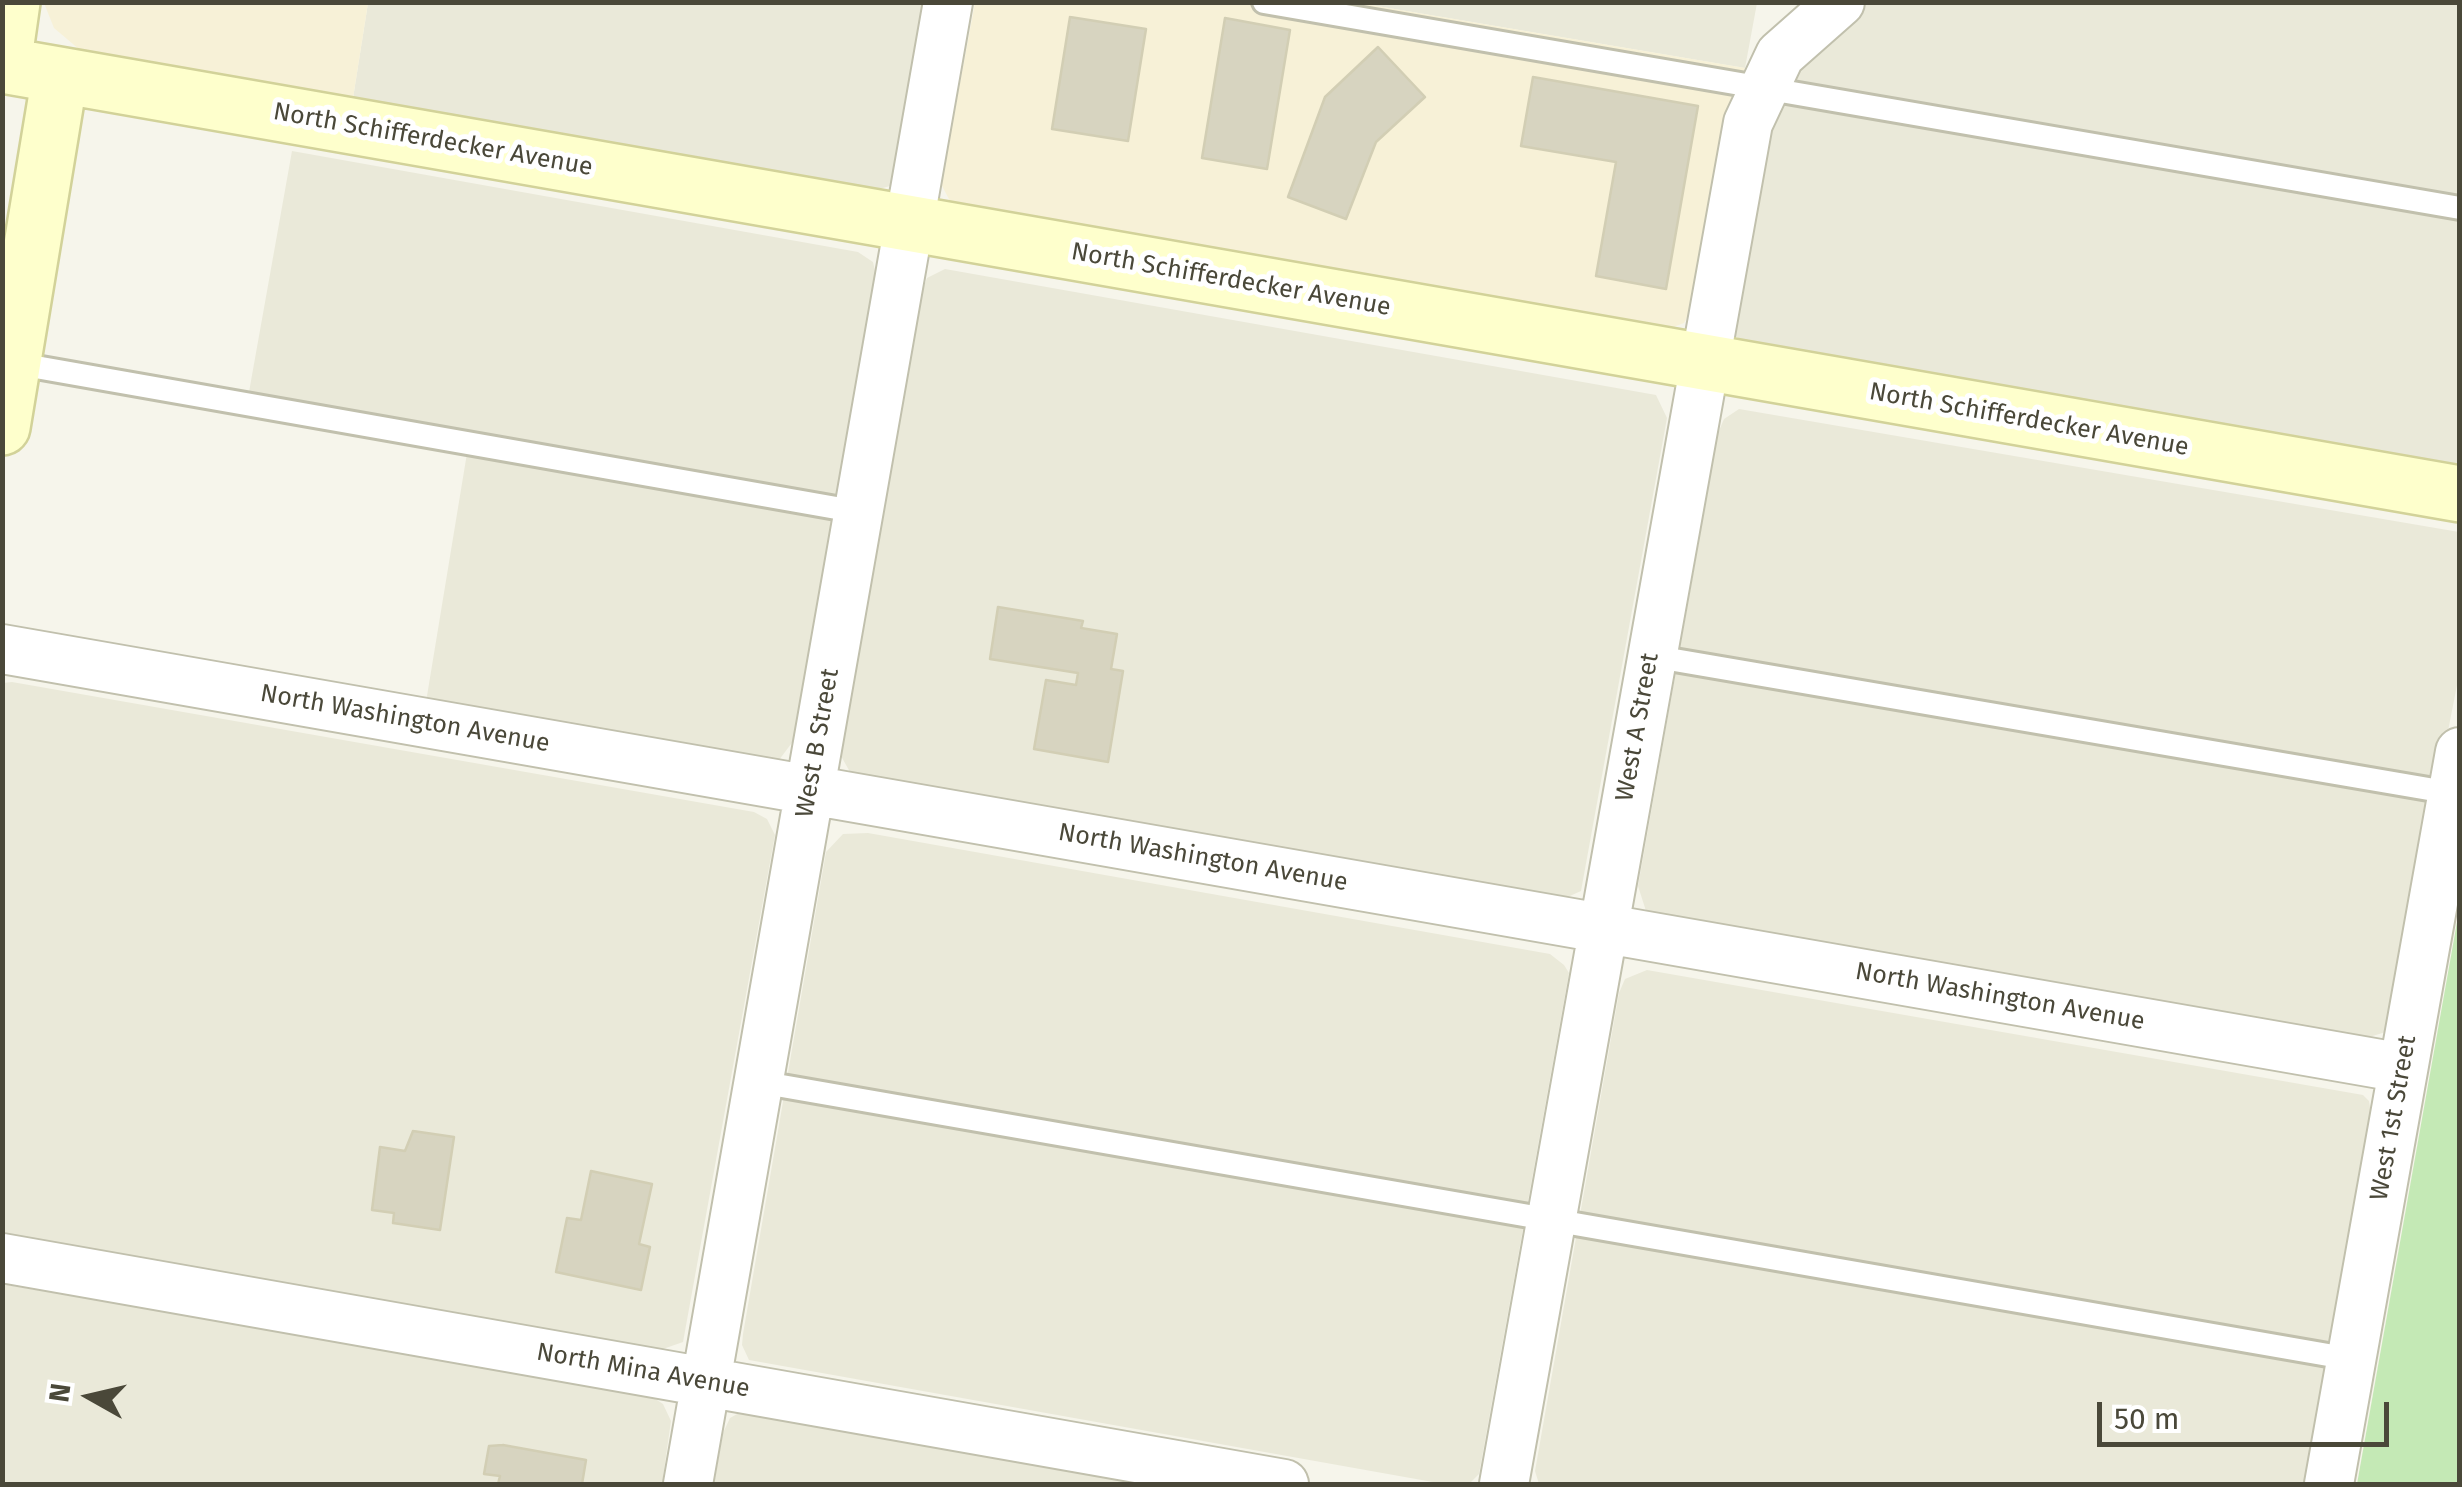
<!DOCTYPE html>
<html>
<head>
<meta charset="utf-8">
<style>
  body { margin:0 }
  #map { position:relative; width:2462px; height:1487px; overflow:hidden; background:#f6f5eb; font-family:"Fira Sans",sans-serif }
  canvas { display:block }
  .frame { position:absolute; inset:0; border:5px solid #4a4839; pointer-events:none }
  .north { position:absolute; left:40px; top:1347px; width:100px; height:100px; -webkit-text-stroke:8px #fff; paint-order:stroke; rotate:278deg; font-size:28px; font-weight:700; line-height:40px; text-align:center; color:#4a4839 }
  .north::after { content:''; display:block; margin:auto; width:35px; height:45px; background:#4a4839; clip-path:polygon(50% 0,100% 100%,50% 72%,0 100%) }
  .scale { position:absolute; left:2097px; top:1402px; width:292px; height:45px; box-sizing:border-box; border:5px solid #4a4839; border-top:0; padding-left:12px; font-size:30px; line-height:35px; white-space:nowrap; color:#4a4839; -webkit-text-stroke:8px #fff; paint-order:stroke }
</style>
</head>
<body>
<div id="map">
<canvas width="2462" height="1487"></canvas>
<div class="frame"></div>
<div class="north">N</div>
<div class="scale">50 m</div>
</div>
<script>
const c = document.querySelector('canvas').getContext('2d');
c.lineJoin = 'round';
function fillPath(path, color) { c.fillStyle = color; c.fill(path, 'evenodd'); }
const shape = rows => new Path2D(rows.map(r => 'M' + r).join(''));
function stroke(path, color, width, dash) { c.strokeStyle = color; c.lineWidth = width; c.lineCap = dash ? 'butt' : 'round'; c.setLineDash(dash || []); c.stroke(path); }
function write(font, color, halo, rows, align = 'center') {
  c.font = font + ' "Fira Sans",sans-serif'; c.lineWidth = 10; c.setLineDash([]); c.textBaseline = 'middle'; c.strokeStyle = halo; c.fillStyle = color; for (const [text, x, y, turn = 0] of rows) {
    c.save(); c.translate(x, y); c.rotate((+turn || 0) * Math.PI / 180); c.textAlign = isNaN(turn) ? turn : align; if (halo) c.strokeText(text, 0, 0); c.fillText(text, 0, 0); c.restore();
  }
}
const residential = shape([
  [368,3,924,3,895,176,890,186,872,191,353,98],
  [1359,3,1757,3,1745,68],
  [1868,3,2459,3,2459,466,1745,342,1733,335,1766,122,1790,74],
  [292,151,858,252,873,262,875,271,794,740,779,760,758,763,426,702,470,435,249,392],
  [945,269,1656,395,1667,418,1581,891,1563,899,862,778,850,772,841,756,841,743,922,291,927,278],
  [1739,409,2459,532,2459,675,2389,1031,2366,1038,1657,917,1646,911,1638,886,1718,433,1724,419],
  [12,682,754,812,767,819,775,835,683,1342,660,1350,3,1233,3,683],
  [868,833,1550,954,1564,965,1569,973,1479,1474,1471,1482,1444,1484,749,1360,742,1345,743,1334,826,852,843,834],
  [1647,970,2363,1095,2369,1101,2373,1125,2310,1484,1539,1484,1535,1471,1619,993,1625,979],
  [2,1284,651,1396,663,1404,671,1421,662,1484,3,1484],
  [739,1413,752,1413,1154,1484,714,1484,723,1433,730,1418]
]);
const commercial = shape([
  [44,3,44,2,368,3,353,98,80,50,54,28],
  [975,3,1359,3,1745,68,1725,119,1692,308,1684,323,1668,329,960,207,950,201,941,184]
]);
const green = shape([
  [2459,911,2459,1484,2357,1484]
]);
const building = shape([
  [1070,17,1146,29,1128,141,1052,129,1070,17],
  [1225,18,1290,30,1267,169,1202,158,1225,18],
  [1378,47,1425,97,1376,142,1346,219,1288,197,1325,97,1378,47],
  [1533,77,1698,106,1666,289,1596,276,1616,162,1521,146,1533,77],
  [998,607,1083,621,1081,628,1117,634,1111,669,1123,671,1108,762,1034,749,1046,680,1076,685,1078,673,990,659,998,607],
  [413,1131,454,1137,440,1230,393,1223,394,1213,372,1210,380,1147,405,1151,413,1131],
  [591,1171,652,1184,639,1244,650,1247,641,1290,556,1272,567,1218,581,1220,591,1171],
  [503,1445,586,1460,582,1484,498,1484,500,1476,484,1474,489,1446,503,1445]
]);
const lane = shape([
  [1264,2,2460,208],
  [13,363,859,512],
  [1651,656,2452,793],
  [759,1082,2351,1359]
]);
const street = shape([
  [2,649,2403,1068],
  [2,1258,1284,1484],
  [688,1484,948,2],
  [1504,1484,1748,123,1780,55,1840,2],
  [2329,1484,2460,752]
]);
const secondary = shape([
  [2,65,2460,494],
  [3,65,12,2],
  [2,427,60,76]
]);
const streetNames = [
  ["North Schifferdecker Avenue",433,140,10],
  ["North Schifferdecker Avenue",1231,280,10],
  ["North Schifferdecker Avenue",2029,420,10],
  ["North Washington Avenue",405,719,10],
  ["West A Street",1638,727,-80],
  ["West B Street",818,743,-80],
  ["North Washington Avenue",1203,858,10],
  ["North Washington Avenue",2000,997,10],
  ["West 1st Street",2394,1118,-80],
  ["North Mina Avenue",643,1371,10]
];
fillPath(residential, '#eae9d9');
fillPath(commercial, '#f7f1d7');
fillPath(green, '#c4e9b5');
fillPath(building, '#d7d4c0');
stroke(building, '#d2ceb4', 2.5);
stroke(lane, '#c1c0ad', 28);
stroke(street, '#c1c0ad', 52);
stroke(secondary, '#d2d299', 60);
stroke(lane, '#fff', 22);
stroke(street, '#fff', 48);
stroke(secondary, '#feffcc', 55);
write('25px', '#4a4839', '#fff', streetNames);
</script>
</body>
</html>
